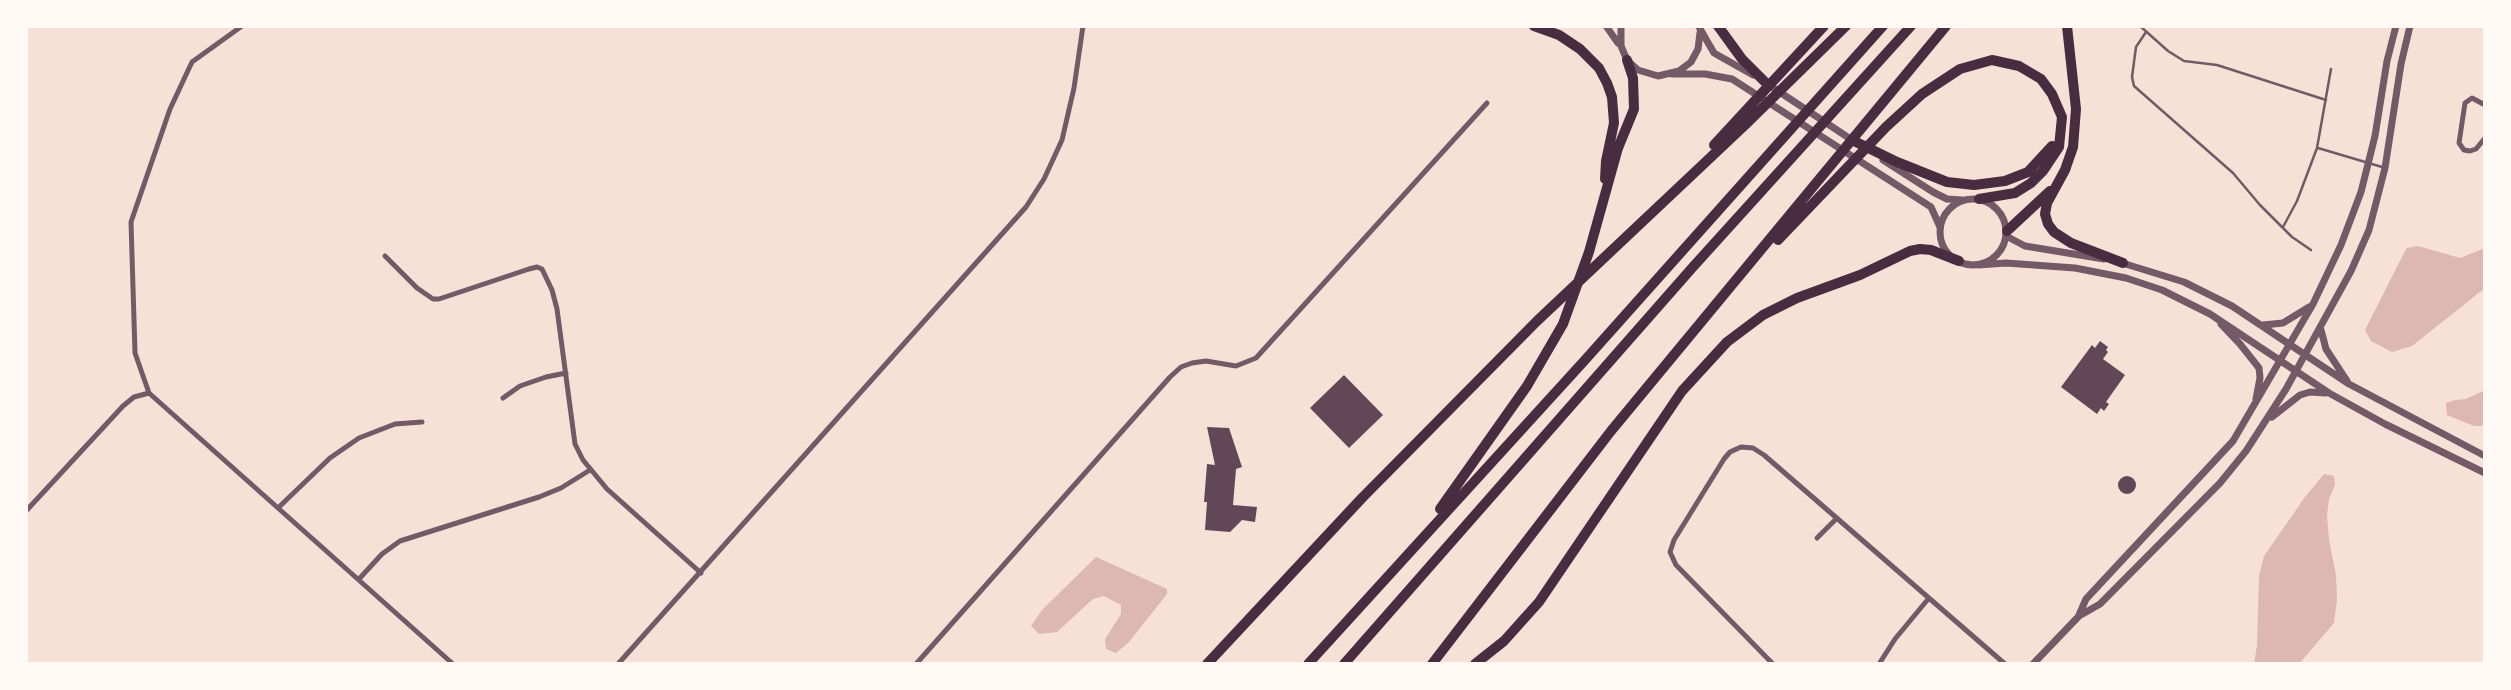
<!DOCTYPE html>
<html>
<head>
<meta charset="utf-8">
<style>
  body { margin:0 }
  #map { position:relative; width:2511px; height:690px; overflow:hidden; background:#f7e1d7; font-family:"Alegreya Sans",sans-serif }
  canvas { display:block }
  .frame { position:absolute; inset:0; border:28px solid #fffaf5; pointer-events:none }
</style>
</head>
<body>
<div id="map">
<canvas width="2511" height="690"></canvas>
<div class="frame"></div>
</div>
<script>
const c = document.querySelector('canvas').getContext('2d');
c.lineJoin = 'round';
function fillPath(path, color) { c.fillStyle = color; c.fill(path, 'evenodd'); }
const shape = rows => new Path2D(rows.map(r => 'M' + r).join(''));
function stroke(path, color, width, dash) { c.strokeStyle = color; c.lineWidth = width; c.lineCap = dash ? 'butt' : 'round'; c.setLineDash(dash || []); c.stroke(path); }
const water = shape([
  [2418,246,2460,258,2485,248,2485,288,2412,346,2392,352,2371,341,2365,330,2405,251,2407,248],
  [2485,390,2485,423,2481,426,2474,426,2447,415,2446,403,2455,400,2466,399],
  [2324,474,2334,476,2335,485,2329,499,2327,515,2329,540,2336,575,2337,600,2334,623,2299,664,2254,664,2257,645,2259,576,2264,556,2305,497],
  [1096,557,1167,589,1167,594,1129,642,1116,653,1106,649,1105,639,1121,614,1121,605,1104,596,1093,599,1057,632,1039,634,1031,626,1042,610]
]);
const building = shape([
  [2100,341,2108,347,2106,350,2108,352,2103,359,2125,375,2106,402,2109,404,2104,411,2101,408,2097,414,2061,387,2092,345,2095,348],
  [1344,375,1383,415,1349,448,1310,408],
  [1207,427,1229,428,1242,467,1236,469,1233,505,1257,507,1255,522,1242,520,1230,532,1205,530,1207,502,1204,502,1207,464,1215,465],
  '2118 485a9 9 0 1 1 18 0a9 9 0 1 1-18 0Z'
]);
const service = shape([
  [2140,26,2168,51,2184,61,2217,65,2326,100],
  [2146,32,2136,47,2132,77,2134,86,2233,173,2260,205,2292,237,2311,250],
  [2318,148,2382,167],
  [2283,227,2297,201,2317,148,2331,69]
]);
const minor = shape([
  [2485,105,2472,98,2465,103,2459,143,2464,150,2470,151,2476,149,2485,138],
  [385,256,417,288,433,299,439,299,529,269,537,267,542,269,552,290,557,309,575,444,583,460,607,489,701,573],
  [149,393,453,664],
  [149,393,135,353,131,222,170,109,192,62,242,26],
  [503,398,520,386,546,377,566,373],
  [279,507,330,458,359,438,395,424,422,422],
  [26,511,123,406,134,397,149,393],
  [1817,538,1837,518],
  [359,579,382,554,400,541,539,497,561,488,590,470],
  [618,664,1026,207,1044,179,1062,140,1074,88,1083,26],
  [916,664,1170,377,1181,367,1192,363,1206,361,1236,366,1256,358,1487,103],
  [1773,664,1676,565,1670,552,1674,540,1724,459,1730,452,1741,447,1753,448,1764,455,2005,664],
  [1879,664,1895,639,1929,598]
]);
const tertiary = shape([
  [1606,26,1618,43],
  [1621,26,1621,46,1627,60,1638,70,1658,76,1679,71,1691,62,1698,49,1700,33],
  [1699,27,1714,53,1753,75],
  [1672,74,1705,74,1732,79,1931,207,1940,227],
  [1766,83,1855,142],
  [1883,160,1933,192,1947,199,1962,200],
  '1940 232a33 33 0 1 1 66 0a33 33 0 1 1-66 0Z',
  [2006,236,2025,246,2104,259],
  [2119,262,2184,282,2232,306,2349,384,2485,456],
  [1978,265,2006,263,2075,268,2126,278,2162,290,2210,314,2329,393,2385,424,2485,473],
  [2221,324,2240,344,2259,368,2260,378,2256,399],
  [2263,325,2283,323,2309,307],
  [2321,330,2326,349,2347,381],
  [2272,417,2300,395,2310,392,2326,393],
  [2079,615,2086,599,2233,441,2313,304,2341,245,2361,192,2375,136,2387,61,2396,26],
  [2033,664,2079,616,2100,604,2220,483,2246,451,2286,389,2351,271,2369,230,2385,168,2401,64,2410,26]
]);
const motorway = shape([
  [1534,26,1559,35,1580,49,1599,68,1607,83,1612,97,1614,123,1606,161,1605,179],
  [1718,26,1742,59,1765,82],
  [2067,26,2076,109,2073,147,2065,170,2047,203,2045,214,2048,224,2054,232,2071,243,2123,263],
  [1856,142,1897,162,1947,182,1974,185,2005,181,2028,172,2052,146],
  [1714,145,1824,26],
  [2007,231,2050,191],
  [1778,240,1886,127,1922,94,1960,69,1992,60,2019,66,2041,79,2052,94,2062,117,2059,147,2043,171,2031,183,2015,193,1979,199],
  [1440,509,1527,386,1563,324,1589,252,1618,148,1634,109,1633,78,1627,60],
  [1207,664,1362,498,1537,321,1747,123,1846,26],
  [1308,664,1585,360,1883,26],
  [1344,664,1692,268,1911,26],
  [1432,664,1611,431,1946,26],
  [1475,664,1504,641,1539,602,1682,391,1727,342,1763,315,1797,298,1860,275,1910,251,1920,249,1931,250,1959,261]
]);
fillPath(water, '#dcb8b0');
fillPath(building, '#644757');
stroke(service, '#755966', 2.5);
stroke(minor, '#755966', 5);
stroke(tertiary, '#755966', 7);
stroke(motorway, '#4a2c40', 10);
</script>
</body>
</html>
